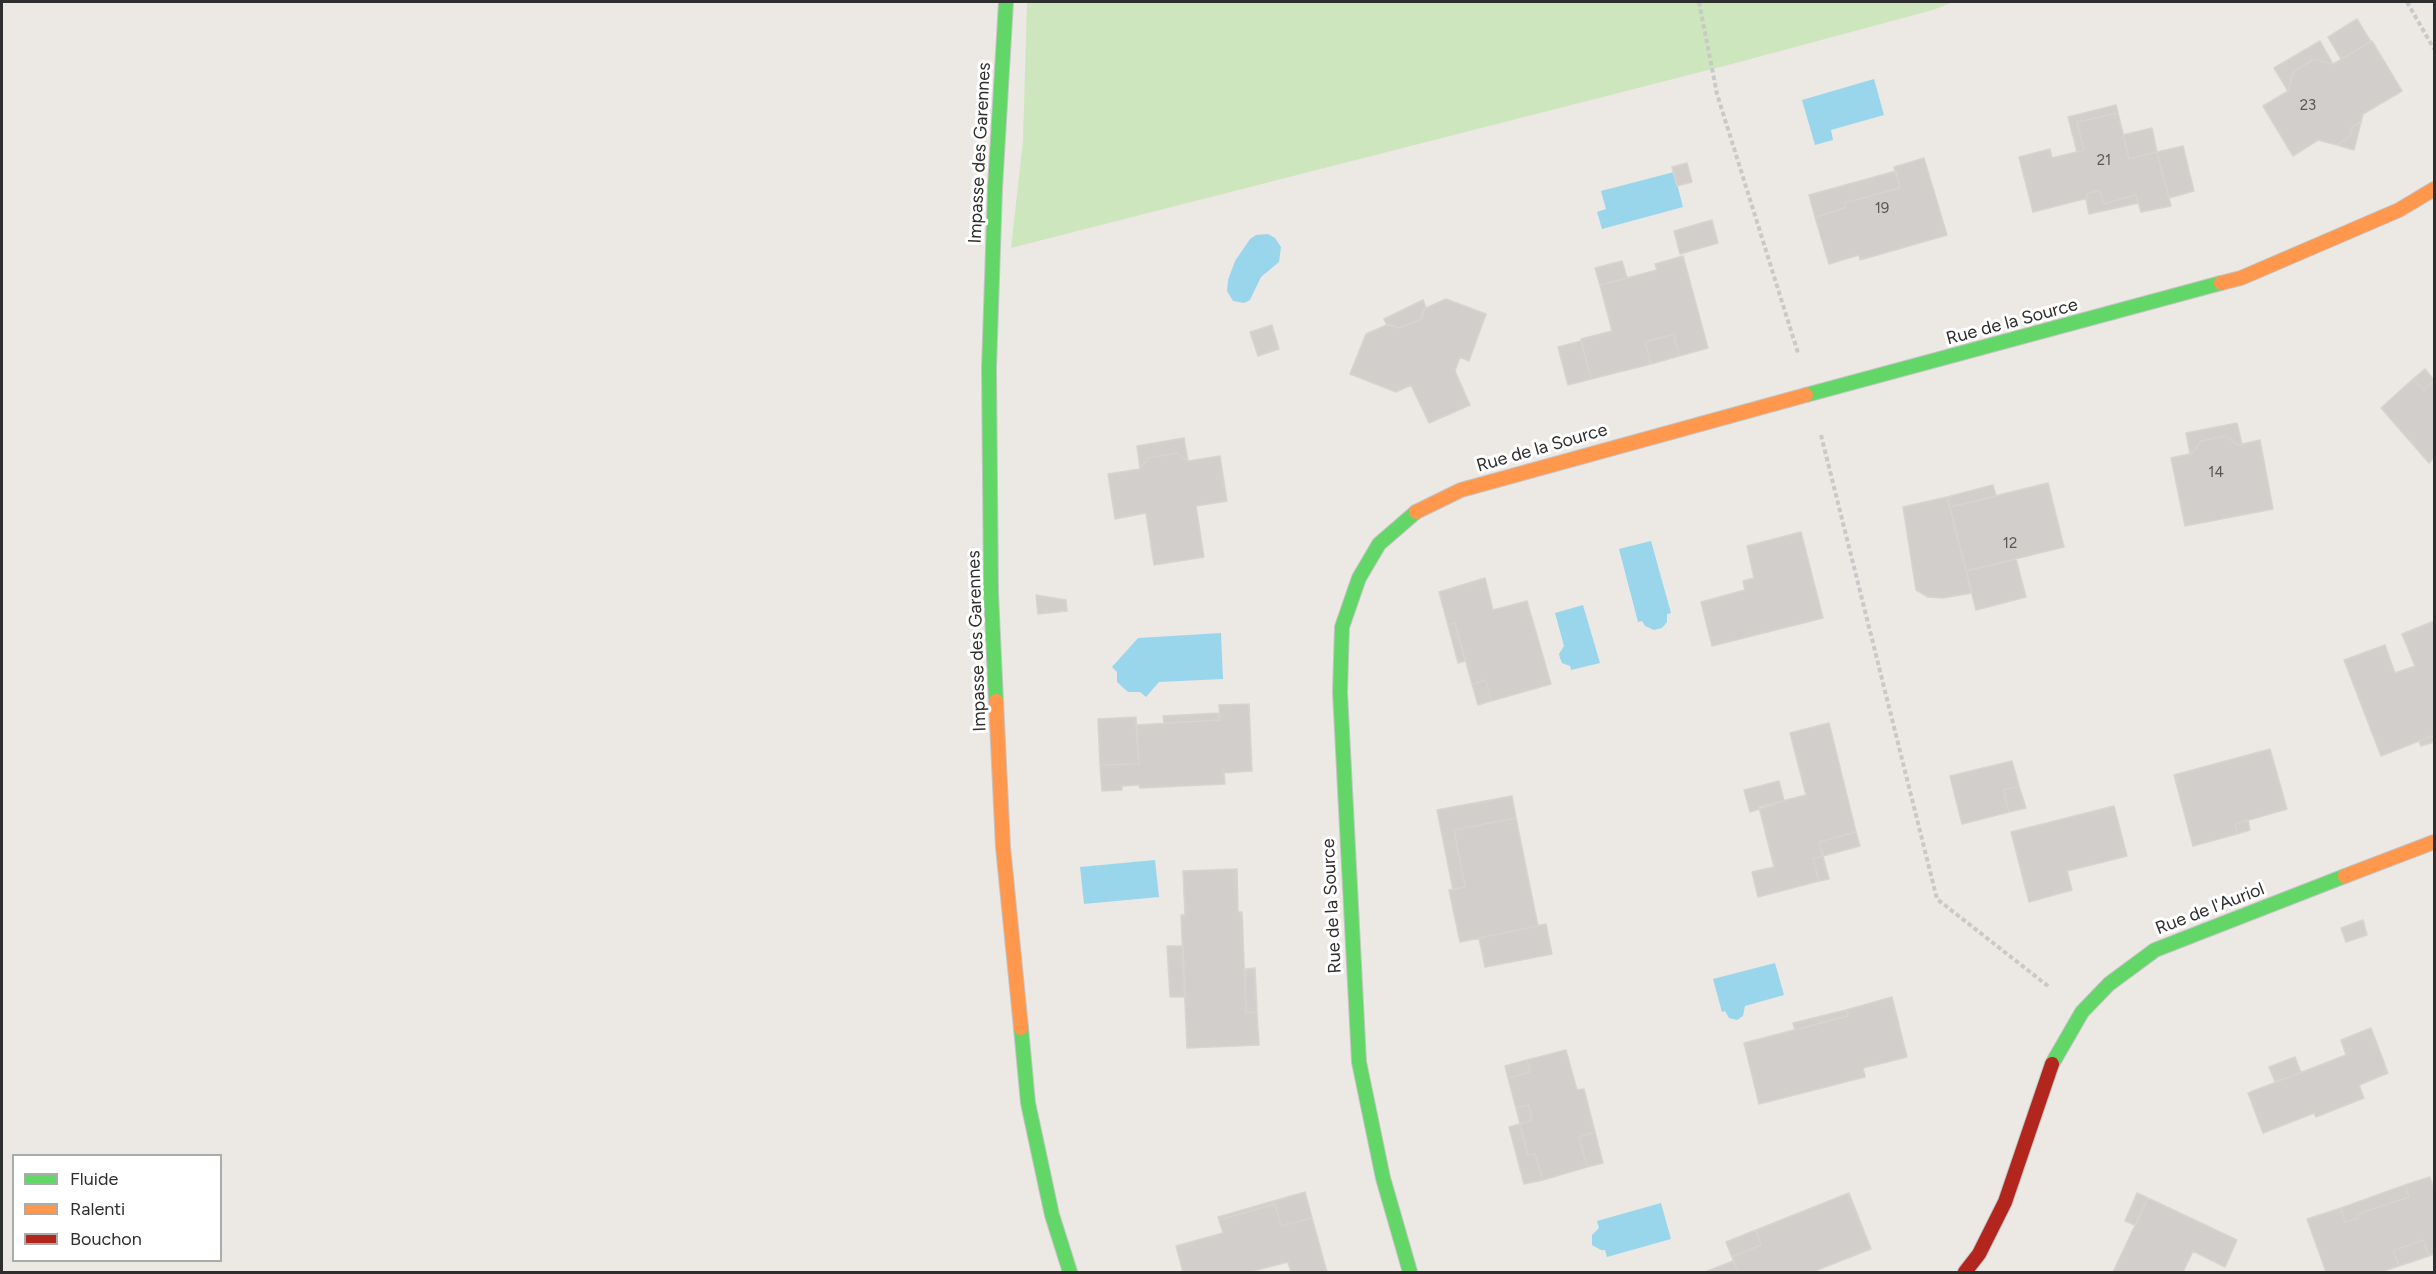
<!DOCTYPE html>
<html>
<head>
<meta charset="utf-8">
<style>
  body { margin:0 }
  #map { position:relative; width:2436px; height:1274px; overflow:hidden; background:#ece8e4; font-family:Figtree,sans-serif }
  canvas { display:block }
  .frame { position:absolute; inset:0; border:3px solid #2e2e2e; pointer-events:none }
  .legend { position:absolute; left:12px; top:1154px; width:210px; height:108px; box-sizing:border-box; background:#fff; border:2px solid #ababab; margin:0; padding:8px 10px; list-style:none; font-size:18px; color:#2e2e2e }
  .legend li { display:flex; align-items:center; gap:12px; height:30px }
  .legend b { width:30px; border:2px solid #ababab }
</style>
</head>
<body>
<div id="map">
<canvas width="2436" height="1274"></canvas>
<div class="frame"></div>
<ul class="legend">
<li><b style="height:8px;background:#63d668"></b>Fluide</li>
<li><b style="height:8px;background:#ff974d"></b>Ralenti</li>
<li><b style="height:8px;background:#b3261e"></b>Bouchon</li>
</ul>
</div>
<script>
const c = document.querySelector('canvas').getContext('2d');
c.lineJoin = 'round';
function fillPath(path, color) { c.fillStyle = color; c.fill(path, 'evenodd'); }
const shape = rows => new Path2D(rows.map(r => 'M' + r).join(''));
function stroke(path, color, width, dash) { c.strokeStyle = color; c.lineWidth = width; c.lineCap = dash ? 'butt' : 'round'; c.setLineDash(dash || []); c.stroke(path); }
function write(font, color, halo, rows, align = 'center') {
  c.font = font + ' Figtree,sans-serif'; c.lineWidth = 6; c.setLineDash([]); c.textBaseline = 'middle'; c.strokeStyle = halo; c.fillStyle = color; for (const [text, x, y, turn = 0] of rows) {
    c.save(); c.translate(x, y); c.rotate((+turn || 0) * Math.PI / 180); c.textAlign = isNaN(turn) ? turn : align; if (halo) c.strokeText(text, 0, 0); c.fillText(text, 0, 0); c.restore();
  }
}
const green = shape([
  [1027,2,1953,2,1933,10,1732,64,1011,248,1023,141]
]);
const water = shape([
  [1874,79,1884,115,1831,130,1833,140,1815,145,1802,100],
  [1674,172,1683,207,1602,229,1597,212,1606,209,1601,191],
  [1268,234,1275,238,1281,247,1279,262,1261,277,1250,300,1244,303,1233,301,1227,291,1228,280,1235,261,1250,239,1256,235],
  [1651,541,1671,613,1667,614,1667,622,1662,628,1654,630,1645,626,1642,621,1638,622,1619,549],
  [1583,605,1600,663,1571,670,1570,666,1562,663,1560,658,1559,654,1564,646,1555,613],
  [1221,633,1223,679,1159,682,1146,697,1140,692,1128,692,1117,682,1117,672,1112,667,1138,638],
  [1155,860,1159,897,1084,904,1080,867],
  [1775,963,1784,995,1745,1006,1743,1016,1737,1020,1729,1018,1725,1011,1722,1012,1713,979],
  [1661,1203,1671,1239,1607,1257,1605,1250,1601,1250,1592,1245,1592,1235,1599,1228,1597,1221]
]);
const building = shape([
  [2357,19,2371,42,2341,59,2328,37,2357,19],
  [2320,41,2333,64,2314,59,2293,72,2288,91,2274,68,2320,41],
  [2372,41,2402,91,2363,114,2361,122,2352,127,2350,137,2337,145,2318,140,2293,156,2263,106,2288,91,2293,72,2314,59,2333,64,2372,41],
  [2116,105,2118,113,2077,122,2084,150,2077,152,2068,117,2116,105],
  [2118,113,2129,159,2157,152,2171,206,2141,212,2136,195,2103,204,2100,190,2087,194,2088,198,2033,212,2019,157,2050,149,2052,158,2084,150,2077,122,2118,113],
  [2361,122,2354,150,2337,145,2350,137,2352,127,2361,122],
  [2152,128,2157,152,2129,159,2123,135,2152,128],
  [2183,146,2194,191,2169,198,2157,152,2183,146],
  [1924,158,1947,235,1860,260,1859,255,1829,264,1815,217,1845,208,1844,203,1900,188,1894,167,1924,158],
  [1687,163,1692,182,1677,186,1672,167,1687,163],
  [1896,171,1900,188,1844,203,1845,208,1815,217,1809,195,1896,171],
  [2100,190,2103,204,2136,195,2138,203,2089,214,2086,199,2088,198,2087,194,2100,190],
  [1712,220,1718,243,1680,254,1674,231,1712,220],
  [1683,256,1708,348,1679,356,1674,334,1645,342,1651,364,1591,379,1581,339,1612,331,1600,285,1657,270,1655,264,1683,256],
  [1622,261,1627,278,1600,285,1595,268,1622,261],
  [1446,299,1486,314,1469,361,1460,357,1455,371,1470,405,1429,423,1411,385,1396,392,1350,374,1366,334,1389,324,1399,328,1420,320,1424,309,1446,299],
  [1423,300,1426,308,1420,320,1399,328,1387,325,1384,319,1423,300],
  [1272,325,1279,349,1258,356,1250,332,1272,325],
  [1674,334,1679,356,1651,364,1645,342,1674,334],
  [1581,341,1591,379,1568,385,1558,347,1581,341],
  [2425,369,2434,380,2424,390,2413,379,2425,369],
  [2413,379,2424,390,2434,380,2434,458,2429,463,2381,408,2413,379],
  [2237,423,2242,444,2238,445,2226,436,2201,441,2193,453,2190,454,2186,433,2237,423],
  [2226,436,2238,445,2260,440,2273,509,2185,526,2171,458,2193,453,2201,441,2226,436],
  [1184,438,1188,461,1177,453,1148,458,1140,469,1137,446,1184,438],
  [1177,453,1188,461,1220,456,1227,501,1196,506,1204,557,1154,565,1146,513,1115,519,1108,474,1140,469,1148,458,1177,453],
  [2048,483,2064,547,1966,571,1950,507,2048,483],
  [1993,485,1996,496,1950,507,1947,497,1993,485],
  [1947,497,1972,593,1943,598,1928,597,1916,590,1903,507,1947,497],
  [1801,532,1823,618,1712,646,1701,602,1745,590,1743,581,1754,578,1747,546,1801,532],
  [2016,559,2026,597,1976,610,1966,571,2016,559],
  [1485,578,1493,610,1527,601,1551,684,1491,701,1486,680,1472,684,1455,623,1448,625,1439,592,1485,578],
  [1036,595,1066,600,1067,611,1038,614,1036,595],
  [2434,621,2434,735,2381,756,2344,660,2385,645,2395,673,2415,666,2402,634,2434,621],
  [1455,623,1465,661,1458,663,1448,625,1455,623],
  [1486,680,1491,701,1478,705,1472,684,1486,680],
  [1249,704,1252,771,1224,773,1225,784,1140,788,1139,785,1122,786,1122,790,1102,791,1100,765,1139,764,1136,725,1220,720,1219,705,1249,704],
  [1219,713,1220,720,1164,723,1163,716,1219,713],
  [1136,717,1139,764,1100,765,1098,719,1136,717],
  [1829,723,1856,832,1819,842,1823,856,1813,859,1819,881,1758,897,1752,872,1774,867,1759,807,1806,795,1790,733,1829,723],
  [2433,736,2434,742,2421,746,2419,741,2433,736],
  [2270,749,2287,809,2235,824,2237,834,2193,846,2174,775,2270,749],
  [2012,761,2019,786,2003,790,2009,812,1962,824,1950,776,2012,761],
  [1779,781,1784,801,1750,812,1744,790,1779,781],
  [2019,786,2026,808,2009,812,2003,790,2019,786],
  [1512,796,1516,818,1454,830,1465,887,1453,890,1437,810,1512,796],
  [2114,806,2127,856,2067,871,2072,890,2029,902,2011,832,2114,806],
  [1516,818,1538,926,1460,942,1449,890,1465,887,1454,830,1516,818],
  [2248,820,2250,830,2237,834,2235,824,2248,820],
  [1856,832,1860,846,1823,856,1819,842,1856,832],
  [1823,856,1829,879,1819,881,1813,859,1823,856],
  [1237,869,1238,912,1242,912,1246,1013,1257,1012,1259,1045,1187,1048,1181,915,1185,915,1183,871,1237,869],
  [2363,920,2367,935,2346,942,2341,928,2363,920],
  [1546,924,1552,954,1485,967,1479,938,1546,924],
  [1167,946,1183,946,1185,997,1170,997,1167,946],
  [1255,968,1257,1012,1246,1013,1245,969,1255,968],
  [1892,997,1907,1057,1863,1068,1865,1077,1759,1104,1744,1043,1848,1016,1846,1010,1892,997],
  [1846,1010,1848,1016,1795,1030,1793,1023,1846,1010],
  [2371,1028,2388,1073,2359,1085,2364,1098,2316,1117,2314,1113,2263,1133,2248,1093,2346,1055,2341,1040,2371,1028],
  [1566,1050,1577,1090,1584,1089,1595,1132,1579,1137,1587,1167,1543,1180,1535,1154,1528,1155,1520,1124,1532,1120,1529,1105,1516,1108,1508,1078,1530,1072,1527,1060,1566,1050],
  [2295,1057,2301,1073,2275,1082,2269,1067,2295,1057],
  [1527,1060,1530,1072,1508,1078,1505,1066,1527,1060],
  [1529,1105,1532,1120,1520,1124,1516,1108,1529,1105],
  [1520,1124,1528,1155,1535,1154,1543,1180,1524,1184,1509,1127,1520,1124],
  [1595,1132,1603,1163,1587,1167,1579,1137,1595,1132],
  [2430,1177,2434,1191,2434,1254,2429,1256,2423,1240,2393,1251,2399,1266,2380,1272,2326,1272,2307,1219,2341,1208,2345,1222,2358,1218,2357,1214,2409,1197,2405,1185,2430,1177],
  [2405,1185,2409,1197,2357,1214,2358,1218,2345,1222,2341,1208,2405,1185],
  [1305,1192,1312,1218,1281,1226,1275,1204,1219,1220,1218,1217,1305,1192],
  [1849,1193,1871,1249,1812,1272,1738,1272,1732,1257,1761,1245,1756,1230,1849,1193],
  [2137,1193,2148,1198,2135,1225,2125,1221,2137,1193],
  [2148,1198,2237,1240,2225,1267,2193,1251,2183,1272,2113,1272,2148,1198],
  [1275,1204,1281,1226,1312,1218,1327,1272,1291,1272,1288,1262,1249,1272,1183,1272,1176,1246,1223,1233,1219,1220,1275,1204],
  [1756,1230,1761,1245,1732,1257,1726,1242,1756,1230],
  [2423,1240,2429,1256,2399,1266,2393,1251,2423,1240],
  [1733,1261,1738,1272,1705,1272,1733,1261]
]);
const path = shape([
  [1699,2,1717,94,1798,353],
  [2407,2,2434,49],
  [1821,435,1937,899,2048,986]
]);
const fast = shape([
  [1806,395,2221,283],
  [996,701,991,593,989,368,995,188,1006,2],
  [1021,1028,1028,1103,1052,1215,1070,1272],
  [2052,1064,2082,1012,2109,984,2155,950,2345,876],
  [1410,1272,1383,1178,1359,1062,1340,692,1342,627,1359,578,1379,544,1416,512]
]);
const slow = shape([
  [2221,283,2241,278,2399,210,2434,189],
  [1416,512,1461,490,1806,395],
  [996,701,1003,847,1021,1028],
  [2345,876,2434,842]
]);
const jam = shape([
  [1965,1272,1979,1254,2005,1202,2052,1064]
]);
const numberNames = [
  ["23",2308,106],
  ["21",2104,161],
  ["19",1882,209],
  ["14",2216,473],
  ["12",2010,544]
];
const streetNames = [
  ["Impasse des Garennes",980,153,-87],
  ["Rue de la Source",2012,322,-15],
  ["Rue de la Source",1542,448,-16],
  ["Impasse des Garennes",977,641,-92],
  ["Rue de la Source",1332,906,-93],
  ["Rue de l'Auriol",2210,909,-21]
];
fillPath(green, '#cee6be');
fillPath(water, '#99d6ec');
fillPath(building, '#d1cecb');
stroke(building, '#d7d4d0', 1.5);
stroke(fast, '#c5c4c5', 16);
stroke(slow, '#c5c4c5', 16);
stroke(jam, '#c5c4c5', 16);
stroke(path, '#c9c9c8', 4, [4.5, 3]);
stroke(fast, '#63d668', 14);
stroke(slow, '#ff974d', 14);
stroke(jam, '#b3261e', 14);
write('15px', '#585857', null, numberNames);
write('18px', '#2e2e2e', '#fff', streetNames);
</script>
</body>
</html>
